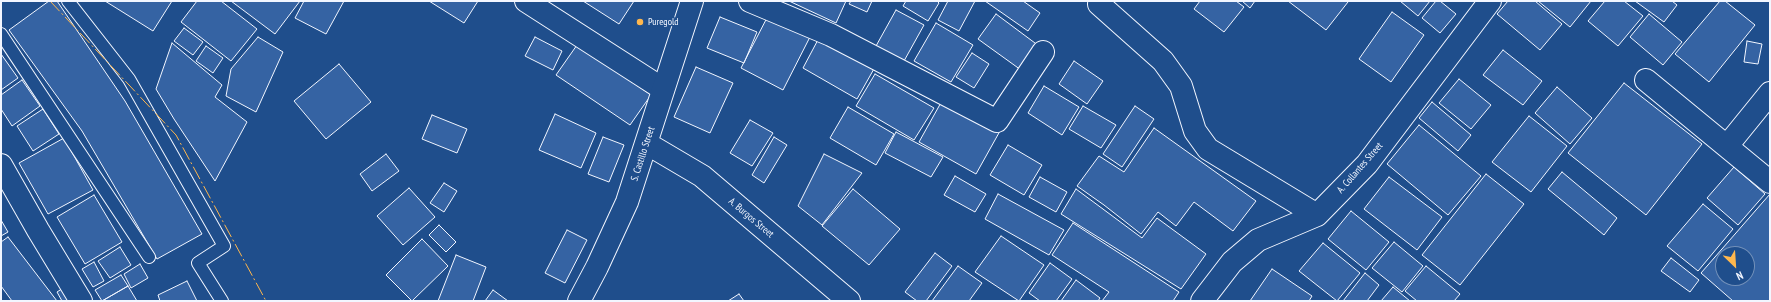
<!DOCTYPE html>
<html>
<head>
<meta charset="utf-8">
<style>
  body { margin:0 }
  #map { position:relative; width:1771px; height:302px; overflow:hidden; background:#1f4e8c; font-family:"PT Sans Narrow",sans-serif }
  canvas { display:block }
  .frame { position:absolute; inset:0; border:2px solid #f2f6ff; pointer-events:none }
  .north { position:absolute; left:1715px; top:246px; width:40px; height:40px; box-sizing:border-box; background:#1f4e8c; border:1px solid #7391ba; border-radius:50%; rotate:155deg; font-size:11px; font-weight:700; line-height:16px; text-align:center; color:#f2f6ff }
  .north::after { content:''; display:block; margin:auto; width:14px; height:18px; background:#ffb74d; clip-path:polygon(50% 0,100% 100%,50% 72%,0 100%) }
</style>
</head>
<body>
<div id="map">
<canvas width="1771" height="302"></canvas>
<div class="frame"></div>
<div class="north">N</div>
</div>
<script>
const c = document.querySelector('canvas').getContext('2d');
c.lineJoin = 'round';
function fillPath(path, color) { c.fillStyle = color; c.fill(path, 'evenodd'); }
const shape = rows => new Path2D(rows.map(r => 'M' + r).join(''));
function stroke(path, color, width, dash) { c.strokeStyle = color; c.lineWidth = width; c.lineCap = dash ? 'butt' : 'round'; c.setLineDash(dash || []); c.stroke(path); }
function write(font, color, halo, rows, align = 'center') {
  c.font = font + ' "PT Sans Narrow",sans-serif'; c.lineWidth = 3; c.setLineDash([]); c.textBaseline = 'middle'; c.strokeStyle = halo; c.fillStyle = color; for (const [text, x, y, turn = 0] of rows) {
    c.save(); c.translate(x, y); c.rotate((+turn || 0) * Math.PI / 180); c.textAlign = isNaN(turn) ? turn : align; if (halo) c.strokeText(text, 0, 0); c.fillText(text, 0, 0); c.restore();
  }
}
const building = shape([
  [49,1,57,1,125,101,202,234,157,259,82,131,9,30,49,1],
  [105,1,172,1,153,31,105,1],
  [197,1,221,1,257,29,231,61,181,22,197,1],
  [231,1,300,1,275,34,231,1],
  [304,1,344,1,326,34,295,18,304,1],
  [429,1,478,1,464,23,429,1],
  [583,1,634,1,619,24,583,1],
  [789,1,846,1,836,23,789,1],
  [851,1,872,1,867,12,849,4,851,1],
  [906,1,937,1,939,3,928,21,903,6,906,1],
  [948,1,975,1,959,31,938,20,948,1],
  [985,1,1023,1,1040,13,1028,31,985,1],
  [1200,1,1236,1,1244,7,1224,32,1194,9,1200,1],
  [1242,1,1255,1,1250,8,1242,1],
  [1288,1,1348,1,1348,2,1326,30,1288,1],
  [1400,1,1430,1,1418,16,1400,1],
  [1436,1,1440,1,1456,14,1440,33,1422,18,1436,1],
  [1508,1,1535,1,1562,24,1540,50,1497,14,1508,1],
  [1538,1,1591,1,1570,27,1538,1],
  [1605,1,1624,1,1643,16,1618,46,1588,21,1605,1],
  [1635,1,1672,1,1677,5,1664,22,1635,1],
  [1720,1,1725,1,1755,25,1709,82,1675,54,1720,1],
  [896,10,924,25,904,61,876,46,896,10],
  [770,12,812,33,783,90,741,68,770,12],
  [1392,12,1424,35,1391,82,1359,59,1392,12],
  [996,14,1039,46,1021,70,978,39,996,14],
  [1649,14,1682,42,1663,65,1630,37,1649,14],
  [720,17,757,32,744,63,707,48,720,17],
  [936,23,973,45,951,82,914,61,936,23],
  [184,28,203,42,193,55,174,41,184,28],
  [820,36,875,67,857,99,803,68,820,36],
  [258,37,283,52,256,112,226,96,231,69,258,37],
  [535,37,562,51,553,70,525,56,535,37],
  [1747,41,1762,44,1758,64,1744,62,1747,41],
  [172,43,222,85,215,97,247,122,215,181,174,119,156,89,172,43],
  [577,45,651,95,630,125,556,75,577,45],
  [206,46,223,58,213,73,196,61,206,46],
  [1503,50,1542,81,1523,105,1483,75,1503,50],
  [972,53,989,64,974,88,956,77,972,53],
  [1,54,18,78,1,90,1,54],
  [1074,61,1103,81,1087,104,1059,84,1074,61],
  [339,64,371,102,326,139,294,101,339,64],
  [696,67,733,83,710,133,674,117,696,67],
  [875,74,934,108,914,140,856,106,875,74],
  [1459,79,1491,105,1471,129,1439,103,1459,79],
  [22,80,40,106,12,126,1,109,1,95,22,80],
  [1624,83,1702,144,1646,215,1568,153,1624,83],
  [1044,86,1079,107,1062,135,1028,113,1044,86],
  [1557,87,1592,118,1570,144,1535,113,1557,87],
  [943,99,1000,131,976,174,919,142,943,99],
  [1432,102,1471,135,1458,151,1419,118,1432,102],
  [1083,106,1116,125,1101,148,1069,129,1083,106],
  [1135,106,1154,119,1122,167,1103,154,1135,106],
  [848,107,894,134,876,165,830,138,848,107],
  [43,109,59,134,33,151,17,126,43,109],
  [555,114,596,133,581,168,539,150,555,114],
  [432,115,467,129,457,153,422,139,432,115],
  [1529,116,1567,146,1531,192,1492,162,1529,116],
  [750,120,773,133,752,166,730,153,750,120],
  [1419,125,1481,176,1448,215,1387,164,1419,125],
  [1154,128,1256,201,1233,231,1194,202,1176,226,1158,212,1141,234,1104,205,1077,186,1099,156,1124,172,1154,128],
  [896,132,943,157,931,177,885,153,896,132],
  [603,137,624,145,609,182,588,174,603,137],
  [774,137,787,145,764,183,752,175,774,137],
  [64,138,93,190,48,214,19,163,64,138],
  [1008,145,1042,165,1024,195,990,175,1008,145],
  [386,154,399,171,372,191,360,174,386,154],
  [824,154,862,173,822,225,798,206,824,154],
  [1734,167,1765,194,1738,225,1707,198,1734,167],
  [1562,172,1617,218,1604,235,1548,189,1562,172],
  [1486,174,1524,204,1460,285,1422,255,1486,174],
  [955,176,986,194,975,212,944,195,955,176],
  [1040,177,1067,192,1056,212,1029,197,1040,177],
  [1389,177,1442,217,1417,250,1364,209,1389,177],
  [444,183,457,191,444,212,430,203,444,183],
  [409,188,435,217,403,245,377,216,409,188],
  [853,189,900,229,869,265,822,226,853,189],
  [1076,189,1142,238,1157,218,1206,254,1181,289,1061,214,1076,189],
  [998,194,1064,230,1049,255,985,219,998,194],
  [1770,194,1770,301,1733,301,1701,273,1770,194],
  [1723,254,1747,254,1747,278,1723,278,1723,254],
  [94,195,122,242,85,264,57,217,94,195],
  [1703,204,1733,229,1698,271,1667,246,1703,204],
  [1351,211,1389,242,1366,270,1328,239,1351,211],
  [1,220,8,232,1,236,1,220],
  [1073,223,1179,292,1173,301,1102,301,1109,292,1052,255,1073,223],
  [439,225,456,242,446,252,429,235,439,225],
  [567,230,587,240,565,283,545,273,567,230],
  [1001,236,1044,265,1019,301,975,272,1001,236],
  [8,237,57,301,12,301,1,286,1,242,8,237],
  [422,239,448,266,412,301,386,275,422,239],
  [1394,242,1423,266,1402,292,1372,268,1394,242],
  [1323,243,1360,273,1337,301,1299,271,1323,243],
  [120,247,131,265,110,278,98,261,120,247],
  [935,253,952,266,926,301,917,301,905,292,935,253],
  [456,255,486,267,473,301,438,301,456,255],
  [1671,258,1699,280,1690,292,1661,271,1671,258],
  [94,262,104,281,93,287,82,269,94,262],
  [1050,263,1072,279,1056,301,1040,301,1029,293,1050,263],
  [140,264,148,278,131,288,124,274,140,264],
  [958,266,982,283,969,301,932,301,958,266],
  [1426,266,1460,294,1454,301,1417,301,1405,291,1426,266],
  [1272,269,1312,296,1309,301,1250,301,1272,269],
  [1365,273,1379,285,1367,301,1343,301,1365,273],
  [121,275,128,286,102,301,95,290,121,275],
  [1076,280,1100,298,1098,301,1061,301,1076,280],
  [187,281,197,301,160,301,158,295,187,281],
  [68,285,73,301,62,301,57,292,68,285],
  [128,286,137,301,102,301,128,286],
  [1393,287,1410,301,1381,301,1393,287],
  [493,290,508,301,485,301,493,290],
  [739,294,744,301,728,301,739,294]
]);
const lane = shape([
  [68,1,129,79,224,246,198,263,222,301],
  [1,34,149,257]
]);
const street = shape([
  [526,1,663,89],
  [750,1,831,35,997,121,1043,52],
  [1099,4,1163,61,1181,86,1195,131,1208,149,1317,215],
  [1646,80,1770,182],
  [1727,146,1770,93],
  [1,165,38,230,81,301],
  [1202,301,1232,262,1258,240,1317,215,1367,164,1490,1]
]);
const secondary = shape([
  [646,143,702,176,849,301],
  [579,301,597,267,627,202,692,1]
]);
const power = shape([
  [50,1,176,135,266,301]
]);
const markers = [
  [640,22,4,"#ffb74d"]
];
const poiNames = [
  ["Puregold",648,22]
];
const streetNames = [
  ["S. Castillo Street",643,154,-72],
  ["A. Collantes Street",1360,168,-49],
  ["A. Burgos Street",751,218,40]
];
fillPath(building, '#3563a3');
stroke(building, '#f2f6ff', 1);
stroke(lane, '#f2f6ff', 14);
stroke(street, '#f2f6ff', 24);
stroke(secondary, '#f2f6ff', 24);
stroke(lane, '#1f4e8c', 12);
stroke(street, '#1f4e8c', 22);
stroke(secondary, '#1f4e8c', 22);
stroke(power, '#ffb74d', 1, [14, 3, 2, 3]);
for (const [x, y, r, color] of markers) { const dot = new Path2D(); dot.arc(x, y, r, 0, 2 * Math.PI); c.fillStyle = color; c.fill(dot); stroke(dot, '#1f4e8c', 1.5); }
write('10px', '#f2f6ff', '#1f4e8c', poiNames, 'left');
write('10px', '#f2f6ff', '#1f4e8c', streetNames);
</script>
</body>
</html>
